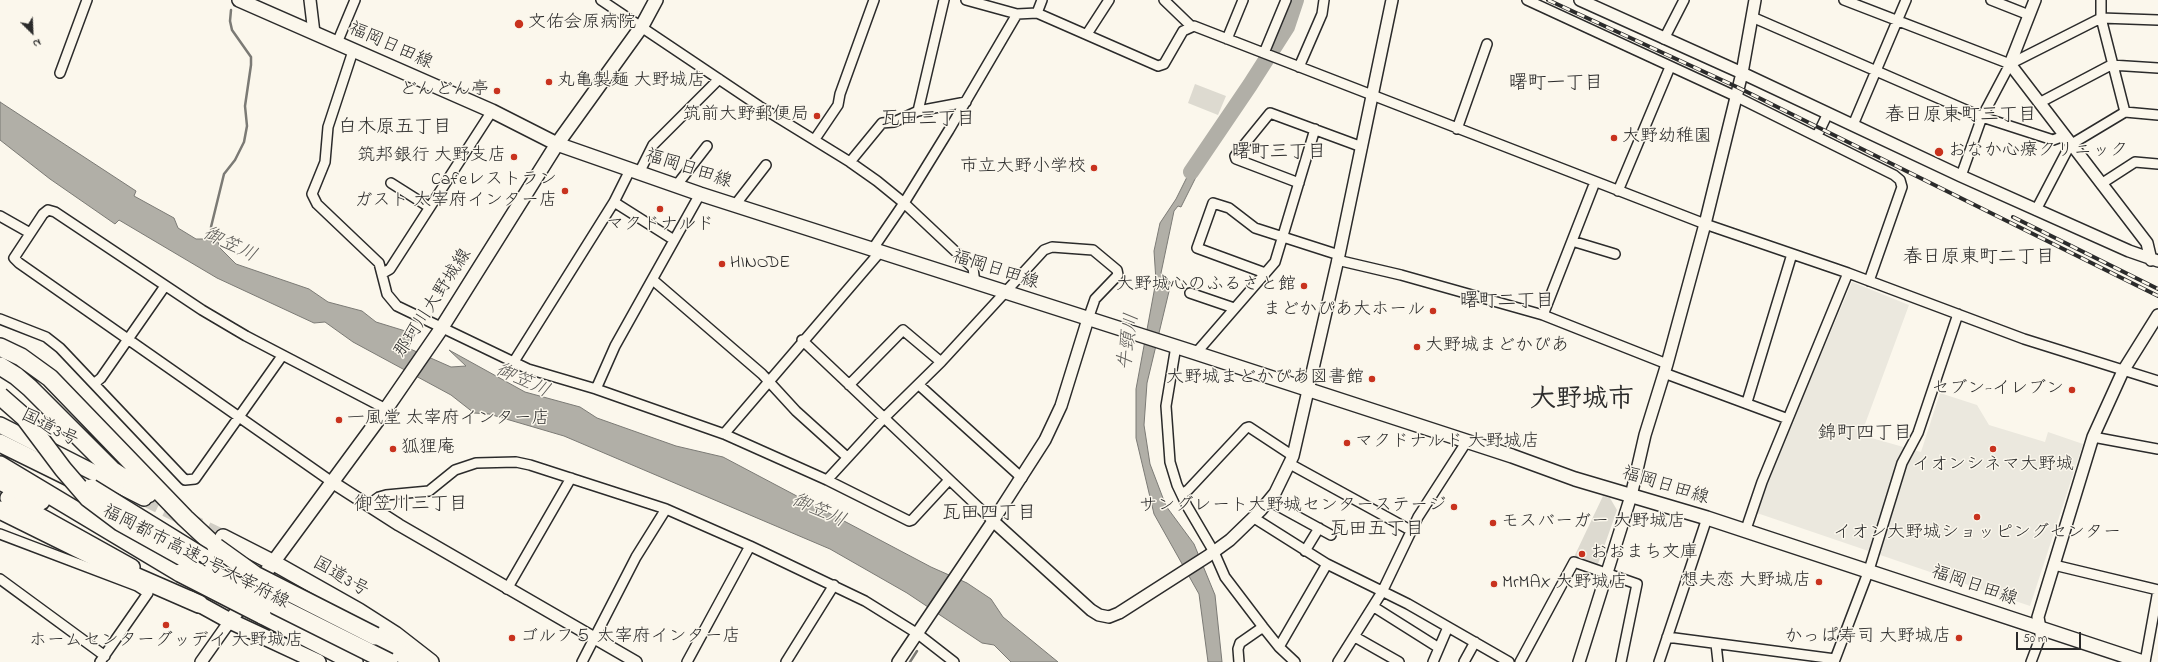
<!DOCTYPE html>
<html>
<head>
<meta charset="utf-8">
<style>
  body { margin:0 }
  #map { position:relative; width:2158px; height:662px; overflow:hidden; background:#fbf7ec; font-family:"Indie Flower",sans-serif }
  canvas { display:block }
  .north { position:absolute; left:12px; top:12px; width:40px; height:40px; -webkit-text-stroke:3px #fbf7ec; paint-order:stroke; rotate:156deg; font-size:11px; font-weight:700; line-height:16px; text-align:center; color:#2b2b2b }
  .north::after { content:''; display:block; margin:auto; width:14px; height:18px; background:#2b2b2b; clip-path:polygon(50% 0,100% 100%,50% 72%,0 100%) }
  .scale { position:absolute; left:2016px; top:632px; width:65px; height:18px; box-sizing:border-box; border:2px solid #2b2b2b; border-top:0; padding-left:5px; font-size:12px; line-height:14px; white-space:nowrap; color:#2b2b2b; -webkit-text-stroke:3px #fbf7ec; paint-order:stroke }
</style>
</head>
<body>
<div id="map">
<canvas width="2158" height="662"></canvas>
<div class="north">N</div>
<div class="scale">50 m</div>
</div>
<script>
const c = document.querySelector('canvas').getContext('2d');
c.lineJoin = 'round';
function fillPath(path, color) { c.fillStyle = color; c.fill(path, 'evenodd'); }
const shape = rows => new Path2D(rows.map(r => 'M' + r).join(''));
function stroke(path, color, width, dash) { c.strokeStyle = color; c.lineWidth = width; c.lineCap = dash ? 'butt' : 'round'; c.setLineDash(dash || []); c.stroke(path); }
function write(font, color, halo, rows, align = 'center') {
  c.font = font + ' "Indie Flower","Klee One",sans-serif'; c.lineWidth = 3; c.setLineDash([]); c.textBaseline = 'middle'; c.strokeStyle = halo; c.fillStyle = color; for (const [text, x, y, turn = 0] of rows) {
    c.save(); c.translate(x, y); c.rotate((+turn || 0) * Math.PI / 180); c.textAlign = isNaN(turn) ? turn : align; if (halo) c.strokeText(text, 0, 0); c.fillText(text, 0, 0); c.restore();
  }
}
const built = shape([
  [1852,282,1909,305,1861,435,1921,452,1940,393,1977,405,1989,425,2045,442,2048,432,2083,444,2030,606,1754,512]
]);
const green = shape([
  [1195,84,1226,96,1218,115,1188,103],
  [1603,496,1610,498,1617,510,1598,564,1595,566,1574,557]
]);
const water = shape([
  [0,102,136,191,134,196,174,218,178,228,196,239,217,239,220,248,236,264,309,289,328,302,362,311,376,322,415,334,408,348,451,367,466,366,449,350,525,392,580,407,597,418,676,446,723,457,931,567,967,583,991,599,1003,617,1058,662,1011,662,994,645,982,643,907,593,830,549,564,436,489,414,474,413,451,395,353,342,325,322,314,323,217,278,119,220,115,224,50,179,0,140,0,102],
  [1204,153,1197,175,1181,207,1178,206,1174,211,1161,273,1171,283,1147,383,1144,425,1150,464,1166,506,1194,544,1215,595,1222,662,1208,662,1199,594,1154,514,1136,438,1136,389,1156,281,1154,251,1160,223,1176,199,1191,169,1204,153]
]);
const stream = shape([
  [213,242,211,239,211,227,224,174,235,160,244,142,247,126,245,106,251,65,251,57,232,30,230,21,231,10],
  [910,662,917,651]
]);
const river = shape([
  [1191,172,1250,85,1287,27,1296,0]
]);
const trunkTunnel = shape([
  [0,492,8,498],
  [145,499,223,537]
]);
const minor = shape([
  [601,0,759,106,850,162,877,181,904,203,973,268,975,283],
  [966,0,1017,14,1037,13,1158,66,1164,64,1183,31,1194,26,1705,224,1848,273,2024,339,2158,381],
  [1164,0,1191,26],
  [1527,0,1735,96,1894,175,1900,180,1902,187,1869,281],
  [1844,0,2010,64],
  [1991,0,2029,15],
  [2101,0,2101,18,2125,112],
  [1037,13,1042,0],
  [1752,17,1982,117,2053,140,2064,136],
  [1087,34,1109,0],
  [1227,39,1243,0],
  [1664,39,1684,0],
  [337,43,355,0],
  [353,51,328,127,325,162,312,194,317,204,379,263,387,294,397,306,528,369,596,389,724,434,827,480,909,521,912,520,949,480],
  [1264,53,1286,0],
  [1299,67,1322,14,1324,0],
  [60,73,87,0],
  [2039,103,2111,65,2158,68],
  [918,111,966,102],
  [1853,125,1906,0],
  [1457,129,1487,44],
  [1817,136,1828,113],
  [815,139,838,105,840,94,874,0],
  [850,162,882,123,894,122,918,111,944,0],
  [639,173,653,145,719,79],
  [1961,176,1982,117,2010,64,2101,18,2158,20],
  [391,183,429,207],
  [1299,183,1236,159,1235,156,1270,113,1362,147],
  [2101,184,2135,162,2158,164],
  [676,186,707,146],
  [1618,191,1670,67],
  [614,202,674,240],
  [735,205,766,165],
  [2036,210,2070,145,2125,112,2158,115],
  [0,216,30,233],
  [1572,241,1615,254],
  [872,250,904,203,949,130,1017,14],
  [1337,260,1401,275,1543,315,1667,364],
  [383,273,390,269,492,111],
  [1265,273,1197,248,1213,203,1229,208,1255,228,1339,255],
  [653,280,762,374,796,411,847,457],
  [1190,293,1234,308],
  [1543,315,1595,182],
  [0,319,46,337,60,348,185,480,195,479,282,356],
  [802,340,993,521],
  [1176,346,1166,406,1170,462,1177,485,1187,506,1214,552,1225,577,1263,627,1279,647,1295,662],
  [1196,353,1275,262,1315,129],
  [513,363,614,202,630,170],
  [1664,373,1788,419],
  [95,383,101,378,165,286],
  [849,385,903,330,941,362],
  [919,385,1022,478],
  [596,389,615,346,700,194],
  [1747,402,1792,254],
  [724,434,880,252],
  [2093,437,2158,449],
  [1290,464,1412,531],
  [827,480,884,418,941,362,1044,250,1052,247,1093,250,1117,270,1118,275,1095,299,1088,319],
  [332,482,19,263,14,258,43,214,48,210,55,212,202,310,246,336,386,409],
  [1182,494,1188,490,1246,428,1249,427,1293,456],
  [1269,501,1331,535],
  [368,505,379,497,386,495,429,491,455,470,476,463,516,462,530,465,666,509,750,546,865,601,918,634,954,662],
  [1254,518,1327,564,1408,604,1509,662],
  [1745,532,1762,482,1848,273],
  [0,534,137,586,148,593,100,662],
  [1305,551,1319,528],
  [2054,565,2158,590],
  [0,579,105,656],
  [507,589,571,478],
  [1374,607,1439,648],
  [1355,637,1399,662],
  [1667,637,1835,659],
  [1716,644,1718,662],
  [1279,647,1327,564],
  [582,662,636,557,666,509],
  [687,662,750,546],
  [786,662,834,585],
  [1239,662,1238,649,1240,643,1263,627],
  [1338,662,1382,592,1418,517,1467,441],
  [1433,662,1448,627],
  [1464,662,1475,642],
  [1520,662,1574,562,1637,584,1621,662],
  [1659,662,1707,518],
  [1834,662,1869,570,1902,463,1918,433,1958,314],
  [2031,662,2040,638,2040,629],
  [2145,662,2158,590]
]);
const tertiary = shape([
  [310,0,314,33],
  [1580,0,1742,73,1961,176,2129,251,2158,261],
  [2035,0,2010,64,2147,243,2151,260],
  [332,482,399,525,636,662],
  [993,521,1091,610,1099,615,1109,617,1119,613,1208,556,1230,540,1261,510,1275,493,1293,456,1339,255,1392,0],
  [2040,629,2038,617,2093,437,2123,371,2158,315],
  [201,662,230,621],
  [898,662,993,521,1045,440,1061,406,1088,319],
  [1579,662,1631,496,1645,435,1667,364,1705,224,1742,73,1755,0]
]);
const secondary = shape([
  [239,0,492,111,557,144,700,194,1196,353,1512,456,1575,479,1707,518,2143,662],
  [230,621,386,409,439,332,557,144,642,26,656,0]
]);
const trunk = shape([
  [0,425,144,498],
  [8,498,132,567],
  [223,537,274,563,359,611,395,634,431,662],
  [190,599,230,621,318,662]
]);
const motorway = shape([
  [0,347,21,357,50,378,185,518,216,547],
  [0,366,16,376,30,388,112,470,148,494],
  [0,443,73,479],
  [0,465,180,573],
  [0,481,41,501],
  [0,510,121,570,199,604],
  [262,615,354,662],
  [375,636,414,662]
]);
const rail = shape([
  [1548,0,1737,87,2158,296],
  [2013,217,2158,289]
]);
const motorwayBridge = shape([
  [0,396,24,417,63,469,88,498,120,522,215,575,389,662],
  [91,488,206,559],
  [216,547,255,575,375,636],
  [180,573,262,615]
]);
const markers = [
  [519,24,5,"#c8321e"],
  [549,82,4,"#c8321e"],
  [497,91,4,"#c8321e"],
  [817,116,4,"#c8321e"],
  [1614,138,4,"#c8321e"],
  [1939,152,5,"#c8321e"],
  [514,157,4,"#c8321e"],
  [1094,168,4,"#c8321e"],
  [565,191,4,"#c8321e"],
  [660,209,4,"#c8321e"],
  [722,264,4,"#c8321e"],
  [1304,286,4,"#c8321e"],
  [1433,311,4,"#c8321e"],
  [1417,347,4,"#c8321e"],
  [1372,379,4,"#c8321e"],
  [2072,390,4,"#c8321e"],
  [339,420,4,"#c8321e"],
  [1347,443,4,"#c8321e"],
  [393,449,4,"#c8321e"],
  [1993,449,4,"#c8321e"],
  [1454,507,4,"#c8321e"],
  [1977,517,4,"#c8321e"],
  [1493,523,4,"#c8321e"],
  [1582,554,4,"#c8321e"],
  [1819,582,4,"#c8321e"],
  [1494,584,4,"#c8321e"],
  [166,625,4,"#c8321e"],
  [512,638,4,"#c8321e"],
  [1959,638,4,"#c8321e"]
];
const poiNames = [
  ["文佑会原病院",528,24],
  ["丸亀製麺 大野城店",557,82],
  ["どんどん亭",489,91,"right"],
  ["筑前大野郵便局",809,116,"right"],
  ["大野幼稚園",1622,138],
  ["おなか心療クリニック",1948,152],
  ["筑邦銀行 大野支店",506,157,"right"],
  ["市立大野小学校",1086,168,"right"],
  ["Cafeレストラン",557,181,"right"],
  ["ガスト 太宰府インター店",557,202,"right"],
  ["マクドナルド",660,226,"center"],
  ["HINODE",730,264],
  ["大野城心のふるさと館",1296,286,"right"],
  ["まどかぴあ大ホール",1425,311,"right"],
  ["大野城まどかぴあ",1425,347],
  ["大野城まどかぴあ図書館",1364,379,"right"],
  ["セブン-イレブン",2064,390,"right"],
  ["一風堂 太宰府インター店",347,420],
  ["マクドナルド 大野城店",1355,443],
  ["狐狸庵",401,449],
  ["イオンシネマ大野城",1993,466,"center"],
  ["サングレート大野城センターステージ",1446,507,"right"],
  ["モスバーガー 大野城店",1501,523],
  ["イオン大野城ショッピングセンター",1977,534,"center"],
  ["おおまち文庫",1590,554],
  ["想夫恋 大野城店",1811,582,"right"],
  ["MrMAX 大野城店",1502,584],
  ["ゴルフ５ 太宰府インター店",520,638],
  ["かっぱ寿司 大野城店",1951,638,"right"],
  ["ホームセンターグッデイ 大野城店",166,642,"center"]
];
const streetNames = [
  ["福岡日田線",390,47,24],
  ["福岡日田線",688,170,18],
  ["福岡日田線",995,271,18],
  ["那珂川大野城線",434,304,-57],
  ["国道3号",49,429,27],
  ["福岡日田線",1665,487,17],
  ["福岡都市高速2号太宰府線",195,558,27],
  ["国道3号",340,578,30],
  ["福岡日田線",1974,587,19]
];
const neighbourhoodNames = [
  ["曙町一丁目",1556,85],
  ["春日原東町三丁目",1961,117],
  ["瓦田三丁目",928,121],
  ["白木原五丁目",395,129],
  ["曙町三丁目",1279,154],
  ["春日原東町二丁目",1979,259],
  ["曙町二丁目",1507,303],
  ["錦町四丁目",1865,435],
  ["御笠川三丁目",411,506],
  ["瓦田四丁目",989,515],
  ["瓦田五丁目",1377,531]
];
const waterNames = [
  ["御笠川",229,246,26],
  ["牛頸川",1130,342,-82],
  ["御笠川",522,382,25],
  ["御笠川",818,512,24]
];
const townNames = [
  ["大野城市",1582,402]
];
fillPath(built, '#ebe8de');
fillPath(green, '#dddad0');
fillPath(water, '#b1afa7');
stroke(water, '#7b7a75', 1);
stroke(stream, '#7b7a75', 2.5);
stroke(river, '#b1afa7', 16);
stroke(trunkTunnel, '#d1cec5', 15, [15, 8]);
stroke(minor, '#2b2b2b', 12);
stroke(tertiary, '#2b2b2b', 14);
stroke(secondary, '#2b2b2b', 16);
stroke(trunk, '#2b2b2b', 18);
stroke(motorway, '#2b2b2b', 20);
stroke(minor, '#fbf7ec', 9);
stroke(tertiary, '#fbf7ec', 11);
stroke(secondary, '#fbf7ec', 13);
stroke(trunk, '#fbf7ec', 15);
stroke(motorway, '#fbf7ec', 17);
stroke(rail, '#2b2b2b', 4);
stroke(rail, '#fbf7ec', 2.5, [8]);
stroke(motorwayBridge, '#2b2b2b', 20, []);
stroke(motorwayBridge, '#fbf7ec', 17);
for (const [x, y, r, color] of markers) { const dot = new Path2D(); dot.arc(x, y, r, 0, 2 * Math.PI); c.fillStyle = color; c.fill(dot); stroke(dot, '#fbf7ec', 1.5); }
write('18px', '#2b2b2b', '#fbf7ec', poiNames, 'left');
write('18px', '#2b2b2b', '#fbf7ec', streetNames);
write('19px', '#2b2b2b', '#fbf7ec', neighbourhoodNames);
write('italic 19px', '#5a5956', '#fbf7ec', waterNames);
write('bold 26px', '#2b2b2b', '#fbf7ec', townNames);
</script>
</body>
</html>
